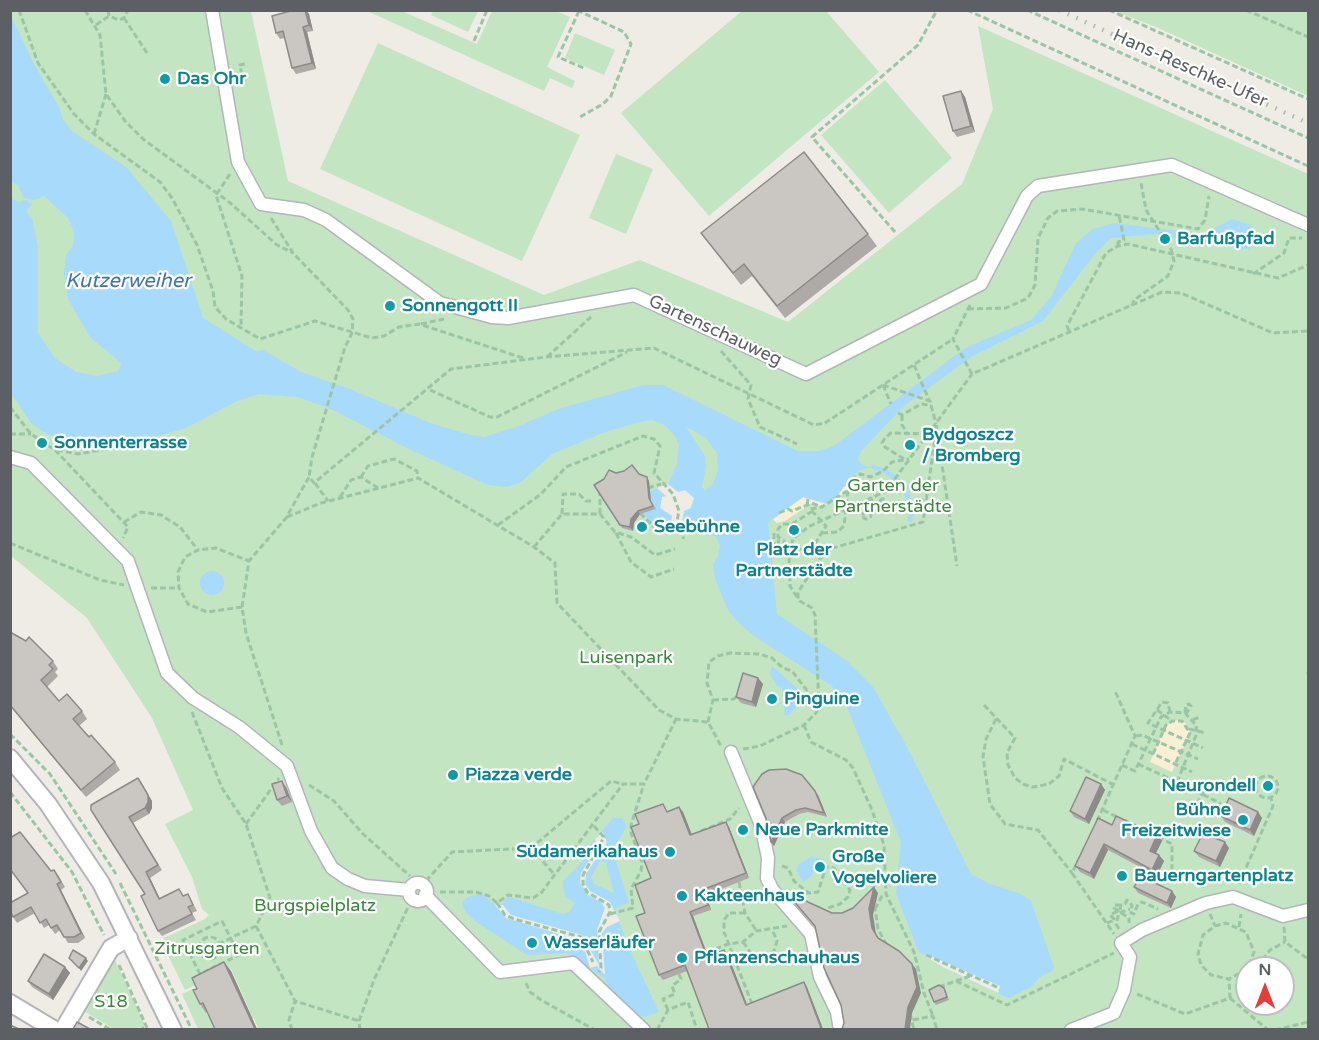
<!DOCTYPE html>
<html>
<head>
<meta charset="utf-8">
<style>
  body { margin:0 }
  #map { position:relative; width:1319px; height:1040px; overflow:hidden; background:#eeece5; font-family:"Varela Round",sans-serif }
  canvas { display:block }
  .frame { position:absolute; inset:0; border:12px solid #5c6064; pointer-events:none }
  .north { position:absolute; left:1235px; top:956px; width:60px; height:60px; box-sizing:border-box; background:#fff; border:2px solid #bebfc1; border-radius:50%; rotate:0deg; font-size:16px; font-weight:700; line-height:24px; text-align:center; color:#5c6064 }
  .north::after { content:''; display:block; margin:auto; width:21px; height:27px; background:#e13f38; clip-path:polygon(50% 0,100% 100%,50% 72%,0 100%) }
</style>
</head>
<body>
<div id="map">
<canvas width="1319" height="1040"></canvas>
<div class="frame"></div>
<div class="north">N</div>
</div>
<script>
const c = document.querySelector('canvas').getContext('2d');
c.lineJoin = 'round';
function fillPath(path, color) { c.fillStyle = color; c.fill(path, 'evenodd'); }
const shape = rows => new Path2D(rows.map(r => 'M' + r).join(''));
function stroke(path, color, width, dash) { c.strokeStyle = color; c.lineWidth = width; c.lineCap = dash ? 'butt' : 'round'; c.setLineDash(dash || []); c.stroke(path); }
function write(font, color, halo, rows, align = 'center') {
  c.font = font + ' "Varela Round",sans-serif'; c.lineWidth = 4.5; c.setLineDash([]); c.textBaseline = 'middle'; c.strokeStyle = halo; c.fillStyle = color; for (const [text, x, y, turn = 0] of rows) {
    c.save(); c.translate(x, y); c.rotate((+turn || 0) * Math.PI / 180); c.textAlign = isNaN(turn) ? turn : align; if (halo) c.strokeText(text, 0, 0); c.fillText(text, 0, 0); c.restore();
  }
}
const green = shape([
  [10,11,251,11,288,181,544,295,640,260,788,322,962,184,993,109,978,26,1308,174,1308,1029,259,1030,254,1018,223,1029,198,1029,182,994,193,989,213,1025,249,1009,231,969,185,990,163,945,164,938,205,919,209,915,202,909,192,877,165,824,193,810,152,718,87,618,11,556],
  [1247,968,1283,968,1283,1004,1247,1004],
  [367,11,402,11,477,44,492,11,556,11,570,17,547,67,575,81,572,88,550,78,544,91],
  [433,11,433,10,478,11,468,32,431,15],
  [742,11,826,11,879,72,709,216,621,113],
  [1114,11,1308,11,1308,96,1156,27],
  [575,33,615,50,604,75,565,58],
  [378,43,580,135,522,261,320,169],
  [885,80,952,158,889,213,821,135],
  [616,154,653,169,626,234,589,218],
  [111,960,115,960,145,1025,135,1029,114,1029,82,1010]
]);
const sand = shape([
  [849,481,847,491,822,507,812,503,785,521,777,523,771,518,803,497,845,487],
  [1177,720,1186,723,1190,733,1172,772,1150,762,1166,725]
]);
const water = shape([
  [10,14,34,64,60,109,63,119,73,132,126,167,171,221,203,318,256,351,263,350,301,372,350,389,433,424,467,434,484,437,516,427,561,408,644,385,663,385,798,451,819,451,834,446,965,348,1031,320,1051,297,1076,243,1093,229,1114,223,1203,234,1232,219,1251,225,1257,239,1249,249,1245,249,1155,234,1111,238,1095,254,1043,321,971,357,904,406,861,451,858,458,860,463,868,467,878,466,860,470,850,478,836,498,826,504,803,497,768,523,777,614,847,661,873,687,907,747,971,874,988,883,1021,894,1031,901,1054,967,1051,972,1041,976,1031,987,1008,998,943,967,918,951,896,893,901,842,847,707,832,686,756,637,741,625,728,610,715,579,713,564,718,557,720,546,716,536,692,532,682,522,659,529,643,514,647,492,668,484,677,464,679,444,673,433,663,424,652,420,639,422,600,434,552,454,521,482,507,487,488,485,411,450,333,410,298,397,259,394,237,401,186,428,155,437,110,443,76,444,47,434,31,423,11,393,11,198,18,202,26,200,32,204,26,212,32,218,38,246,38,333,55,358,76,372,97,376,118,371,122,364,90,337,68,299,64,274,66,255,73,246,74,231,68,218,44,196,34,200,24,198,18,185,11,182],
  [686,427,705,437,717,453,718,469,713,484,705,491,702,487,706,467,705,456],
  '200 583a12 12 0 1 1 24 0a12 12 0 1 1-24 0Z',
  [772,666,800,691,801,702,789,715,785,715,782,688,777,686,770,674],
  [613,818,622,818,627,826,615,846,614,856,629,902,615,909,628,946,659,1012,645,1017,635,1014,610,990,605,979,574,956,565,953,527,955,475,921,465,911,462,903,467,897,482,894,495,905,502,905,507,897,513,898,563,914,569,912,575,903,565,897,563,881,589,855,590,845],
  [601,860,606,863,614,893,594,884,591,877],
  [810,857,824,859,810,877,803,882,797,871,798,865]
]);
const pier = shape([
  [668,484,678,492,685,490,694,498,691,508,684,511,682,522,670,526,672,516,660,508,662,497,666,496,657,488],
  [603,832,607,842,586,874,585,884,590,891,610,902,620,921,607,927,602,933,605,975,597,966,590,968,582,941,506,918,495,905,503,905,511,915,582,935,599,965,597,930,605,908,601,902,588,895,580,883,581,873,597,848,595,839],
  [926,954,1000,986,998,993,943,967,925,956]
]);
const stream = shape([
  [873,467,887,472,908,488,906,493,913,507,910,520]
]);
const path = shape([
  [19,10,38,63,74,114,94,134,160,182,172,198,197,245,213,291,215,307,226,319,260,339,315,321,372,338,384,336,399,327,419,324,526,359],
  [85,10,100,35,106,94,125,121,143,139,229,202,277,245,293,253],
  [108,10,109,16,119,20,124,18,128,10],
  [577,10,624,32,631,44,611,96,603,104,580,117],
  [967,10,1308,166],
  [1027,10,1308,138],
  [1109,10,1308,99],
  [1246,10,1308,37],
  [579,11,558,57,586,69],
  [124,18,147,53],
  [96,25,109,16],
  [474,41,487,10],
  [235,78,242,76,240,65,245,64],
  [94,134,106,94],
  [230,174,216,195,242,276,241,326],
  [271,218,293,253,348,310,353,319,352,333,345,347,312,457,309,477],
  [895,232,812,137,918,45,937,10],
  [1118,245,1118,242,1124,240,1119,215],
  [1253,274,1284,253,1289,238,1302,238],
  [970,305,953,339,972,374,1162,292,1181,293,1273,333,1308,331],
  [1132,306,1134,300,1168,276,1174,261,1171,249,1146,210,1141,183],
  [968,309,1006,308,1028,298,1035,285,1038,238,1048,218,1057,211,1082,209,1198,229,1205,220,1209,196],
  [421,324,444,319],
  [1069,331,1067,326,1106,253,1118,246,1128,244,1278,278,1308,265],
  [721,351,751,385,748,399,760,427,797,444],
  [547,357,591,317],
  [914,365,929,400],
  [883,385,930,401,936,424],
  [883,385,891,404],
  [430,390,490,417,497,417,627,352],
  [10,407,31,434,55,450,128,527,123,538],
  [898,413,902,415,921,404,931,405],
  [902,415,902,425,907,432],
  [937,431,957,566],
  [10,434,31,434],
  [57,450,78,454,138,444,168,444],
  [904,459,885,447,882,443,885,438,891,433,929,434],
  [361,477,368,466,394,459,417,471,418,478],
  [315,483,328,501],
  [648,488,661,484],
  [340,497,351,480,361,477,378,488],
  '880 502a3 3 0 1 1 6 0a3 3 0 1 1-6 0Z',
  [909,504,927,498],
  [807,505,808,499],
  '863 515a4 4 0 1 1 8 0a4 4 0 1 1-8 0Z',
  [869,511,872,498],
  [640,513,659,532,680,525,685,529,683,539],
  [779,513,788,509,792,511,812,503,822,507],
  [562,514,563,494,579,494,586,501,593,501],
  [600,514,600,492],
  [287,517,321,503,418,478,534,547,555,563,557,603,659,710,676,719,708,722,721,746],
  [124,522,141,512,161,515,180,527,198,550],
  [498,525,541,494,566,467,643,436,654,439,660,446,654,473,673,494,679,511,676,526],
  [616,533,631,562,651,577,674,569],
  [774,533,774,545,779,552,778,537],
  [822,533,837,532,844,526,849,481,860,474,871,477,883,471,892,462,909,459],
  [10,543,100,580,124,585],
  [791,544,802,550,814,545,826,526,810,509,822,507,847,491],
  [534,547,562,514,600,514,615,532,631,537,655,555,675,549],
  [788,554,784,541,778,537,778,529,783,524,792,524,811,512],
  [151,588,179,588],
  [797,597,790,586,789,556,793,539,808,527,886,491,972,374],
  [242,607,207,612,188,604,179,588,178,572,185,557,198,550,216,548,249,561],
  [1308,672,1308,674],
  [713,700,734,699,737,696],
  [984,705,1015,738,1007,753,1008,765,1015,778,1023,784,1033,787,1049,784,1059,776,1064,759,1114,785],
  [1157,710,1172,721],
  [192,712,222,788,246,824,270,898,256,926,220,943],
  [1170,712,1168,703,1162,702,1148,723,1203,748],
  [1185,713,1186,705,1189,704,1191,706,1186,714],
  [996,719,986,739,983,757,990,804,1005,824,1038,830,1072,873],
  [1193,720,1201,716],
  [708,722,713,700,707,683,709,662,718,656,730,653,759,654,772,658,783,668,792,671,819,706],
  [804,725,811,742,846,760,853,768,872,810,884,845,886,894,914,952,924,993,933,1016],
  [1189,729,1206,733],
  [10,734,50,774,116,874],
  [1136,736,1142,735,1198,759],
  [1132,744,1192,772],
  [282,745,246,633,242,607,249,561,286,518,309,477,314,483,451,369,546,357,654,348,814,425,825,423,953,339],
  [743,749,760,746,804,725,816,713,819,706,815,615,812,608,798,600,798,592,826,550,923,522,937,425],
  [1153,754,1166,725,1172,721,1182,721,1190,733,1175,764],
  [1138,764,1177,782,1202,794,1220,803,1215,814,1196,806,1202,794,1207,785],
  [1122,765,1135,771,1161,717,1170,712,1185,713,1196,725,1197,733,1177,782],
  '1256 787a11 11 0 1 1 22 0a11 11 0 1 1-22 0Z',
  [309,785,334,801,363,834,410,876],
  [10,792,72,872,104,935],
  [1103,810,1117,817],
  [1097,821,1135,736,1115,691],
  [246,824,279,778],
  [594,826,604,837,583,875,583,884,587,892,609,905,610,912,599,932,601,968,599,972],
  [701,831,730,819,739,808],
  [1158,837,1172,844,1172,870,1203,887,1204,891],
  [531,848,554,874],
  [1084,849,1072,873,1114,934],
  [782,866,788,868,794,881,808,893,818,892,826,867,834,868,850,890,848,897,840,904,828,908,825,914],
  [426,881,452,852,531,848,611,781,623,784],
  [739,882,745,913,756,930],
  [120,883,192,1030],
  [1239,884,1273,806,1271,798],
  [440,892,476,892,489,896,497,903,508,895,533,898,541,893,623,784,644,784,676,719],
  [497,903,505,915,514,919,581,937,593,962],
  [1121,905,1115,905,1114,908,1129,918,1129,923],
  [875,909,882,896,886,894],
  [872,911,875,909,878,929,886,944],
  [745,913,729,913,724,920,724,932,752,1004],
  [610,914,633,908,631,889,641,871,642,862,631,833,631,825,644,784],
  [1210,914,1215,926],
  [222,921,239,955,200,974,183,940,222,921],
  [1107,923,1115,920,1110,915,1120,910,1121,905,1125,904,1127,900,1132,905,1131,913,1134,914,1138,904,1142,902,1158,909],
  [256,926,295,1001,359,1021],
  [1239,927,1241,914],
  [1284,927,1285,942,1308,959],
  [1119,929,1116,924,1119,913,1130,909],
  '199 948a11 11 0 1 1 22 0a11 11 0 1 1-22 0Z',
  [743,942,753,956,765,956,774,951,777,941,772,929],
  [707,952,728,944,743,942,756,931,787,926],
  [926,955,999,988],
  [119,965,148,1030],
  [1250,966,1263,968],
  [1257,967,1270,950,1285,942],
  [1247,969,1229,979,1211,975,1201,965,1198,954,1203,935,1215,926,1226,923,1246,932,1254,952,1248,968],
  [956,981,1007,1005,1114,953],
  [526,983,530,992,541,1000,595,1030],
  [939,987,970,976],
  [1137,994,1185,1014,1230,998,1229,979],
  [1230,998,1268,1030],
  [668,1010,663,999,675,994,672,986,681,979,679,974],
  [910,1014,914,1030],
  [89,1017,111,1030],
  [913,1020,933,1016,937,1030],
  [139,1030,147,1026],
  [292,1030,289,1020,295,1001],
  [360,1030,359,1021,374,980,410,903],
  [657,1030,668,1010,688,1002,697,1030],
  [1275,1030,1308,1022]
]);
const pedestrian = shape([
  [212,10,238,162,261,204,304,210,326,220,440,303,492,317,508,318,634,295,806,374,981,284,1027,196,1038,186,1172,165,1308,225],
  [10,457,31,463,128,561,167,673,193,698,239,727,287,766,311,831,332,868,348,879,365,886,409,890],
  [731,752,761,825,768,858,767,878,772,889,811,934,820,977,837,1012,840,1030],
  '409 892a9 9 0 1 1 18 0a9 9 0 1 1-18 0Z',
  [425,895,500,972,573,963,644,1030],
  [1071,1030,1114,1013,1124,990,1130,957,1121,943,1142,930,1206,903,1233,897,1283,916,1308,910]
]);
const minor = shape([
  [10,758,48,804,101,883,173,1030],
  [10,1003,55,1030],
  [63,1030,111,948,129,938]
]);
const rail = shape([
  [1059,10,1308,123]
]);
const wall = shape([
  [309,14,313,31,307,32,316,69,296,74,292,68,285,38,280,39,276,33],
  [961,91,965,97,975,132,957,137,953,131],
  [701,233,868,234,877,246,785,318,752,276,741,285],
  [616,473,639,474,647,477,649,481,651,502,656,509,640,514,634,523,633,531,622,528,594,485],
  [10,632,53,661,58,669,55,672,58,676,47,687,59,701,82,711,87,719,79,726,115,762,120,770,86,797,10,706],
  [758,678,763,684,756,707,741,703,736,697],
  [138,778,152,801,152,808,149,814,133,823,162,870,150,878,160,899,184,896,188,894,197,911,192,913,196,920,162,936,158,931,145,894,91,810],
  [1101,784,1105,790,1089,824,1074,817,1070,811],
  [286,787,292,802,282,806,277,800],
  [818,795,827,817,808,812,799,814,785,822,774,846,771,842,766,818],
  [679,807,683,812,692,835,726,822,729,827,749,878,706,895,711,910,693,916,708,956,724,950,728,955,747,1004,804,982,807,987,823,1029,709,1029,687,971,663,980,659,975,645,913,651,878,639,824],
  [1258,812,1262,818,1254,836,1225,822,1221,816],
  [1112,825,1157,835,1162,841,1156,853,1159,855,1164,861,1157,876,1108,850,1094,879,1080,872,1075,866],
  [1229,848,1220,867,1199,857,1194,851],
  [51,871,58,875,65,887,61,890,85,938,78,943,68,943,60,930,55,934,49,925,44,928,35,913,17,923,13,917,28,893],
  [1134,887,1172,891,1176,897,1171,908,1138,893],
  [65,967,70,973,53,1000,32,987,28,981],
  [231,971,257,1029,215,1029,207,1012,206,1013,200,1004],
  [944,988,946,991,949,1000,936,1005,934,1002]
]);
const shadedWall = shape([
  [305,10,306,10,309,14,313,31,309,25],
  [303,27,307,32,316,69,312,63],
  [961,91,965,97,975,132,971,126],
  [647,477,649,481,651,502,656,509,649,498],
  [638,511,640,514,634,523,633,531,630,527,631,519],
  [758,678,763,684,756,707,752,702],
  [138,778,152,801,152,808,149,814,145,808],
  [282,781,286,787,292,802,287,796],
  [1101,784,1105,790,1089,824,1085,819],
  [815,791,818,795,827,817,824,813],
  [679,807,683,812,694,840,690,835],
  [1258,812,1262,818,1254,836,1250,830],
  [782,818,785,822,774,846,771,842],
  [726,822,729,827,749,878,746,873],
  [1157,835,1162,841,1154,857,1150,851],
  [1225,842,1229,848,1220,867,1216,861],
  [1104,844,1108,850,1094,879,1090,873],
  [1159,855,1164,861,1157,876,1152,870],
  [146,872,150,878,163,905,159,899],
  [57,884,61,890,85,938,81,933],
  [874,887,878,893,873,915,876,934,872,928,869,909],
  [702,890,706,895,711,910,708,905],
  [1172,891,1176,897,1171,908,1167,903],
  [690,912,693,916,710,962,707,957],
  [724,950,728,955,749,1010,746,1005],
  [86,958,88,961,81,971,79,968],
  [224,962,231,971,257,1029,255,1029],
  [912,964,916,969,921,993,912,1013,910,1029,905,1029],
  [65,967,70,973,53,1000,49,994],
  [804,982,807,987,823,1029,821,1028]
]);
const building = shape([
  [294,10,305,10,309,25,303,27,312,63,292,68,283,31,276,33,272,16,294,10],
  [961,91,971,126,953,131,943,96,961,91],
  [804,152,868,234,777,306,744,264,733,273,701,233,804,152],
  [632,465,639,474,647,477,649,498,653,506,638,511,631,519,630,527,620,525,594,485,604,479,609,470,616,473,624,471,632,465],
  [10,632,26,641,29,637,53,661,49,665,53,669,41,680,59,701,67,694,82,711,73,719,89,737,91,735,115,762,81,790,10,705,10,632],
  [743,673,758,678,752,702,736,697,743,673],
  [786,769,802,775,815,791,824,813,805,808,796,810,782,818,771,842,766,818,753,787,762,774,769,770,786,769],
  [1086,777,1101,784,1085,819,1070,811,1086,777],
  [138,778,148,795,148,802,145,808,129,817,158,865,146,872,159,899,179,889,183,896,188,894,193,905,188,907,192,914,158,931,141,896,145,894,91,810,91,805,138,778],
  [282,781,287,796,277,800,272,784,282,781],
  [1229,798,1258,812,1250,830,1221,816,1229,798],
  [663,804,667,812,679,807,690,835,726,822,746,873,702,890,708,905,690,912,707,957,724,950,746,1005,804,982,821,1028,818,1029,709,1029,685,965,659,975,636,916,645,913,635,885,651,878,631,827,639,824,635,814,663,804],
  [1116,816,1157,835,1150,851,1159,855,1152,870,1104,844,1090,873,1075,866,1098,818,1112,825,1116,816],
  [20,832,51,871,54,870,61,882,57,884,81,933,74,937,64,937,57,925,51,928,46,919,40,923,31,907,13,917,10,910,10,903,28,893,10,869,10,838,20,832],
  [1203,833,1225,842,1216,861,1194,851,1203,833],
  [1140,876,1172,891,1167,903,1134,887,1140,876],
  [874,887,869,909,872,928,878,938,899,951,912,964,917,987,908,1007,905,1029,842,1029,844,1023,841,1005,824,968,815,926,786,892,832,913,842,913,853,908,874,887],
  [73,950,86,958,79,968,69,958,73,950],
  [44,954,65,967,49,994,28,981,44,954],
  [224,962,255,1029,215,1029,203,1003,200,1004,193,990,197,989,192,978,224,962],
  [939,985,944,988,947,997,934,1002,929,990,939,985],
  [77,1022,90,1029,73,1029,77,1022],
  [10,1025,19,1029,10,1029,10,1025]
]);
const markers = [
  [165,79,6,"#0f9aa8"],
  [1165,239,6,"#0f9aa8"],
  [390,306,6,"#0f9aa8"],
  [42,443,6,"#0f9aa8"],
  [910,445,6,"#0f9aa8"],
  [642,527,6,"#0f9aa8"],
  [794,530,6,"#0f9aa8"],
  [772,699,6,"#0f9aa8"],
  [453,775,6,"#0f9aa8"],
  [1268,786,6,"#0f9aa8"],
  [1243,820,6,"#0f9aa8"],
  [743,830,6,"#0f9aa8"],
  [670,852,6,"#0f9aa8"],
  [820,867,6,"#0f9aa8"],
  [1122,876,6,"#0f9aa8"],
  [682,896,6,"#0f9aa8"],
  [532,943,6,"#0f9aa8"],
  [682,958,6,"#0f9aa8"]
];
const streetNames = [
  ["Hans-Reschke-Ufer",1190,69,24],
  ["Gartenschauweg",715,331,25]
];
const cultureNames = [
  ["Das Ohr",177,79],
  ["Barfußpfad",1177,239],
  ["Sonnengott II",402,306],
  ["Bydgoszcz",922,435],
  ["/ Bromberg",922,456],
  ["Sonnenterrasse",54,443],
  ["Seebühne",654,527],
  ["Platz der",794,550,"center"],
  ["Partnerstädte",794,571,"center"],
  ["Pinguine",784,699],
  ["Piazza verde",465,775],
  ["Neurondell",1256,786,"right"],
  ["Bühne",1231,810,"right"],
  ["Freizeitwiese",1231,831,"right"],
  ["Neue Parkmitte",755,830],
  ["Südamerikahaus",658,852,"right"],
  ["Große",832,857],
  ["Vogelvoliere",832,878],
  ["Bauerngartenplatz",1134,876],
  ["Kakteenhaus",694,896],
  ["Wasserläufer",544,943],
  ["Pflanzenschauhaus",694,958]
];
const parkNames = [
  ["Garten der",893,486],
  ["Partnerstädte",893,507],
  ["Luisenpark",626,658],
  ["Burgspielplatz",315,906],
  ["Zitrusgarten",207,949],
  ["S18",111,1002]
];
const waterNames = [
  ["Kutzerweiher",128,282]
];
fillPath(green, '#c4e5c2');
fillPath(sand, '#f9efd5');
fillPath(water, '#a8dafb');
fillPath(pier, '#eeece5');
stroke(stream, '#a8dafb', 4.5);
stroke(pedestrian, '#b2b5b9', 15);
stroke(minor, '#b2b5b9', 20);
stroke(path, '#9cc5a6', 3, [6, 3]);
stroke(pedestrian, '#fff', 12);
stroke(minor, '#fff', 16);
stroke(rail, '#b3b4b4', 4.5, [1.5, 8]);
fillPath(wall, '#aeaaa7');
fillPath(shadedWall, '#8d8b88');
fillPath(building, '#cac6c2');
stroke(building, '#8d8b88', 1.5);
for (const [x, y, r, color] of markers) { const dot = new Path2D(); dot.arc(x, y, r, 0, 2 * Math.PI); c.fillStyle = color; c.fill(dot); stroke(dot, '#fff', 2); }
write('18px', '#5c6064', '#fff', streetNames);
write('bold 18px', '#0d838f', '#fff', cultureNames, 'left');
write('18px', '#3a863b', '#fff', parkNames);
write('italic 20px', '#4275a4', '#fff', waterNames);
</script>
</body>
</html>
